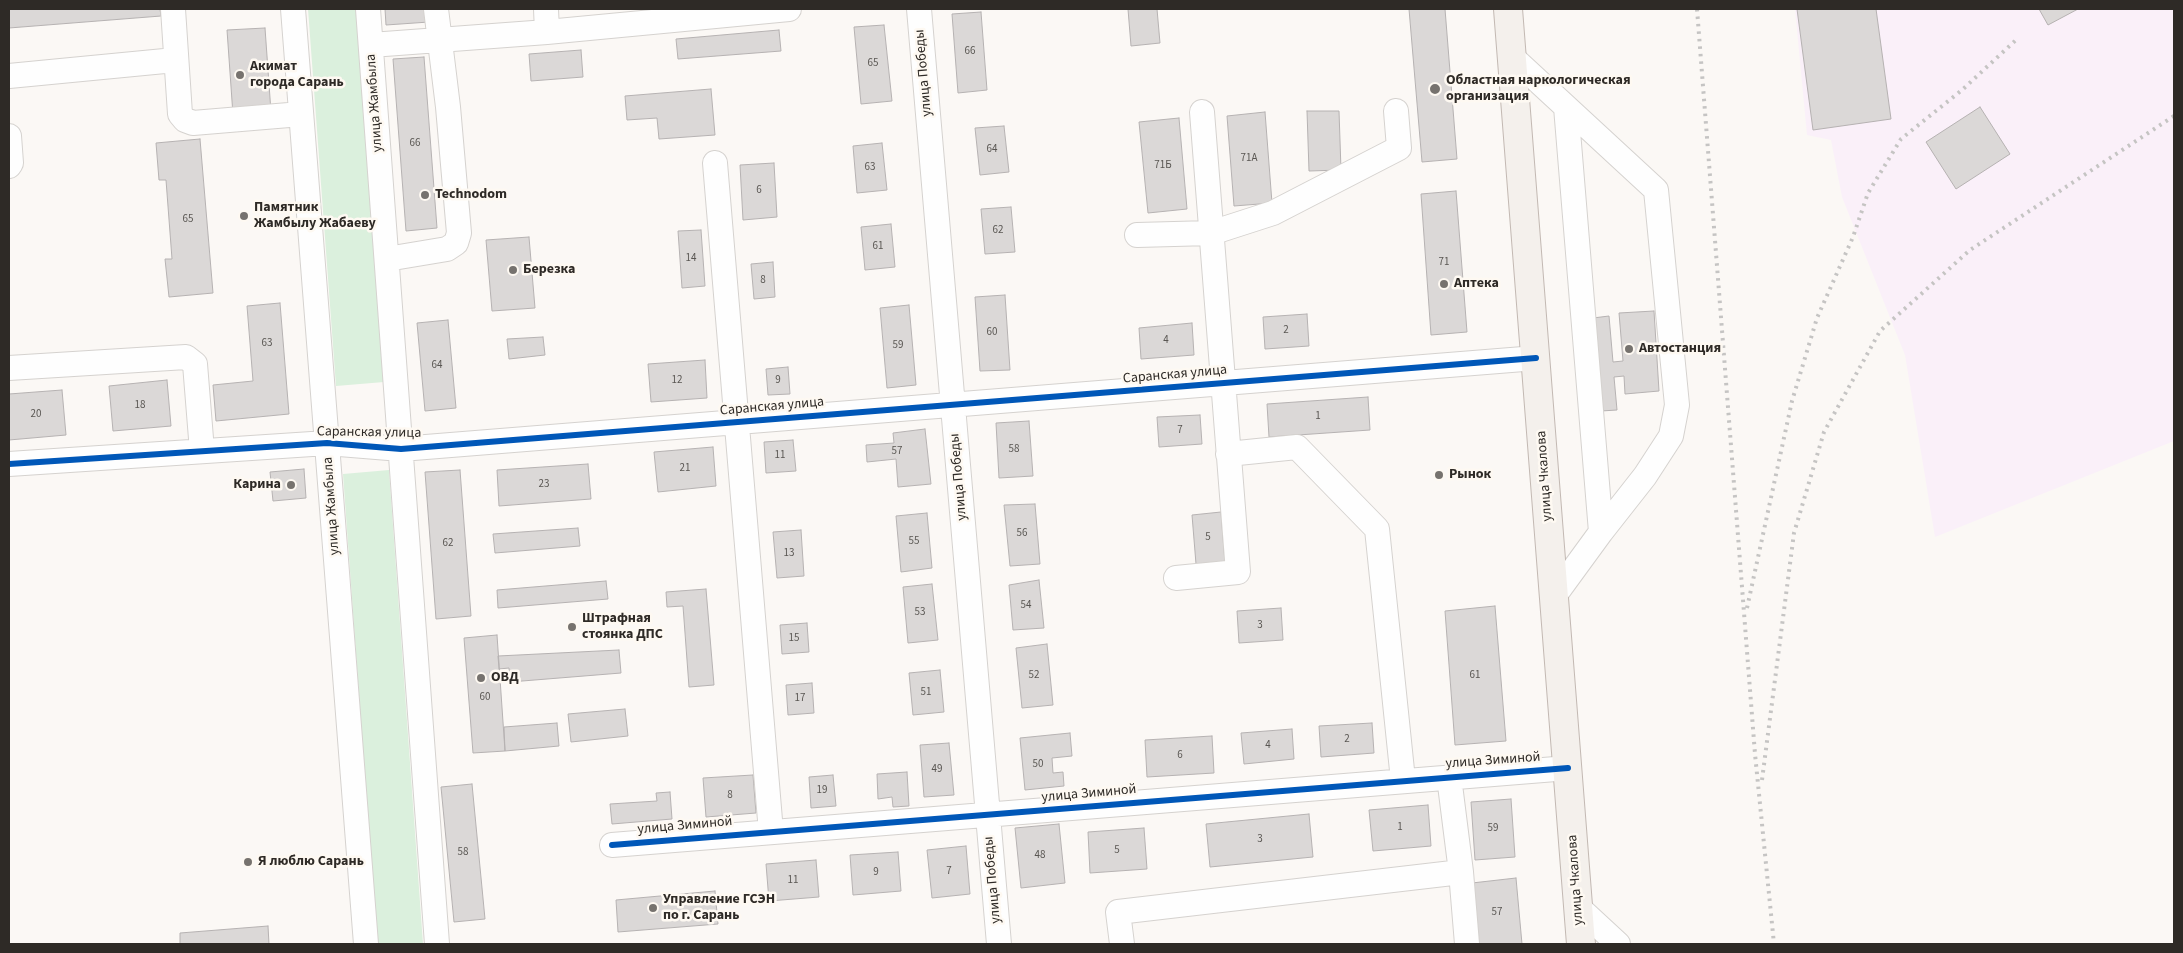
<!DOCTYPE html>
<meta charset="utf-8">
<style>
body{margin:0}
#map{position:relative;width:2183px;height:953px;overflow:hidden;background:#fbf8f5;font-family:"Source Sans 3",sans-serif}
canvas{display:block}
.frame{position:absolute;inset:0;border:10px solid #2e2a26;pointer-events:none}
</style>
<div id="map">
<canvas width="2183" height="953"></canvas>
<div class="frame"></div>
</div>
<script>
const ctx = document.querySelector('canvas').getContext('2d');
ctx.lineJoin = 'round';
function paint(path, color) { ctx.fillStyle = color; ctx.fill(path, 'evenodd'); }
const shape = rows => new Path2D(rows.map(r => 'M' + r).join(''));
function stroke(path, color, width, dash) { ctx.strokeStyle = color; ctx.lineWidth = width; ctx.lineCap = dash ? 'butt' : 'round'; ctx.setLineDash(dash || []); ctx.stroke(path); }
function write(font, color, halo, rows, align = 'center') {
  ctx.font = font + ' "Source Sans 3",sans-serif'; ctx.lineWidth = 5; ctx.setLineDash([]); ctx.textBaseline = 'middle'; ctx.strokeStyle = halo; ctx.fillStyle = color; for (const [text, x, y, turn = 0] of rows) {
    ctx.save(); ctx.translate(x, y); ctx.rotate((+turn || 0) * Math.PI / 180); ctx.textAlign = isNaN(turn) ? turn : align; if (halo) ctx.strokeText(text, 0, 0); ctx.fillText(text, 0, 0); ctx.restore();
  }
}
paint(shape([
 [1795,9,2174,9,2174,441,1935,537,1905,355,1842,197,1831,140,1807,135]
]), '#faf0f9');
paint(shape([
 [308,9,357,9,384,382,336,386],
 [389,470,423,944,377,944,343,474]
]), '#dbf0dd');
const building = shape([
 [9,9,160,9,161,16,9,28,9,9],
 [385,9,428,9,429,22,386,25,385,9],
 [1128,9,1157,9,1160,43,1131,46,1128,9],
 [1409,9,1445,9,1457,159,1422,162,1409,9],
 [1797,9,1876,9,1891,119,1813,130,1797,9],
 [2039,9,2078,9,2048,25,2039,9],
 [981,12,987,90,958,93,952,14,981,12],
 [884,25,892,101,861,104,854,27,884,25],
 [265,28,271,112,233,115,227,30,265,28],
 [779,30,781,51,678,59,676,39,779,30],
 [581,50,583,77,531,81,529,54,581,50],
 [424,57,437,228,406,231,393,59,424,57],
 [711,89,715,135,659,139,657,118,627,120,625,96,711,89],
 [1980,107,2010,154,1956,189,1926,142,1980,107],
 [1307,111,1339,111,1341,170,1309,171,1307,111],
 [1265,112,1272,203,1234,206,1227,116,1265,112],
 [1179,118,1187,209,1148,213,1139,122,1179,118],
 [1004,126,1009,172,980,175,975,128,1004,126],
 [200,139,213,293,169,297,165,259,172,259,166,180,159,180,156,143,200,139],
 [882,143,887,190,857,193,853,146,882,143],
 [774,163,777,217,743,220,740,165,774,163],
 [1456,191,1467,332,1431,335,1421,194,1456,191],
 [1011,207,1015,252,985,254,981,209,1011,207],
 [891,224,895,267,865,270,861,227,891,224],
 [701,230,705,286,682,288,678,231,701,230],
 [529,237,535,308,492,311,486,240,529,237],
 [773,262,775,297,754,299,751,264,773,262],
 [1005,295,1010,370,980,371,975,297,1005,295],
 [280,303,289,414,216,421,213,385,253,381,247,306,280,303],
 [909,305,916,385,887,388,880,308,909,305],
 [1654,311,1659,391,1625,394,1624,376,1614,377,1617,410,1601,411,1593,318,1609,316,1613,362,1623,361,1619,313,1654,311],
 [1307,314,1309,346,1265,349,1263,317,1307,314],
 [448,320,456,408,425,411,417,323,448,320],
 [1192,323,1194,355,1141,359,1139,328,1192,323],
 [543,337,545,355,509,359,507,339,543,337],
 [705,360,707,398,651,402,648,364,705,360],
 [788,367,790,394,768,395,766,369,788,367],
 [167,380,171,426,113,431,109,386,167,380],
 [62,390,66,435,9,440,9,394,62,390],
 [1368,397,1370,430,1269,437,1267,404,1368,397],
 [1200,415,1202,444,1159,447,1157,417,1200,415],
 [1029,421,1033,476,999,478,996,423,1029,421],
 [925,429,931,484,898,487,896,459,867,462,866,445,894,443,893,433,925,429],
 [793,440,796,471,766,473,764,442,793,440],
 [713,447,716,486,658,492,654,452,713,447],
 [588,464,591,499,499,506,497,470,588,464],
 [304,469,306,498,273,501,270,472,304,469],
 [460,470,471,616,436,619,425,472,460,470],
 [1035,504,1040,564,1010,566,1004,505,1035,504],
 [1221,512,1225,562,1196,564,1192,515,1221,512],
 [927,513,932,568,901,572,896,516,927,513],
 [578,528,580,546,495,553,493,534,578,528],
 [801,530,804,576,777,578,773,532,801,530],
 [1039,580,1044,628,1013,630,1009,585,1039,580],
 [606,581,608,599,498,608,497,590,606,581],
 [932,584,938,640,908,643,903,587,932,584],
 [706,589,714,685,689,687,683,606,667,607,666,592,706,589],
 [1495,606,1506,741,1455,745,1445,611,1495,606],
 [1281,608,1283,640,1239,643,1237,611,1281,608],
 [807,623,809,652,782,654,780,625,807,623],
 [497,635,505,751,473,753,464,638,497,635],
 [1047,644,1053,705,1022,708,1016,648,1047,644],
 [619,650,621,673,510,682,509,668,499,669,498,656,619,650],
 [940,670,944,712,913,715,909,673,940,670],
 [812,683,814,713,788,715,786,685,812,683],
 [625,709,628,736,571,742,568,714,625,709],
 [557,723,559,746,505,751,504,727,557,723],
 [1372,723,1374,753,1321,757,1319,726,1372,723],
 [1292,729,1294,759,1244,764,1241,733,1292,729],
 [1070,733,1072,756,1052,758,1053,773,1063,772,1064,786,1025,790,1020,738,1070,733],
 [1212,736,1214,773,1147,777,1145,740,1212,736],
 [949,743,954,795,924,797,920,745,949,743],
 [907,772,909,806,893,807,892,797,878,799,877,774,907,772],
 [753,775,756,813,706,817,703,778,753,775],
 [833,775,836,806,811,808,809,777,833,775],
 [472,784,485,919,454,922,441,787,472,784],
 [670,792,672,819,612,824,610,804,657,801,656,793,670,792],
 [1511,799,1515,857,1475,860,1471,802,1511,799],
 [1428,805,1431,846,1373,851,1369,810,1428,805],
 [1309,814,1313,857,1210,867,1206,824,1309,814],
 [1059,824,1065,883,1021,888,1015,828,1059,824],
 [1144,828,1147,869,1090,873,1088,832,1144,828],
 [966,846,970,894,932,898,927,850,966,846],
 [898,852,901,891,853,895,850,855,898,852],
 [816,860,819,897,769,901,766,864,816,860],
 [1516,878,1522,944,1477,944,1472,883,1516,878],
 [715,891,718,924,618,932,616,900,715,891],
 [268,926,269,944,180,944,180,933,268,926]
]);
paint(building, '#dbd8d7');
stroke(building, '#b6b2b2', 1);
const minor = shape([
 [173,9,180,114,185,120,193,123,301,114],
 [293,9,366,944],
 [368,9,437,944],
 [546,9,547,32],
 [919,9,999,944],
 [371,45,547,32,789,9],
 [1512,57,1656,190,1677,405,1671,436,1645,476,1601,532,1555,595],
 [9,76,175,60],
 [1566,107,1601,532],
 [9,136,11,163,9,166],
 [715,163,771,832],
 [1137,235,1211,233,1273,213,1399,148,1396,111],
 [387,259,447,249,456,243,459,233,448,107,436,9],
 [9,368,186,357,195,364,202,451],
 [1228,454,1297,447,1377,529,1403,780],
 [9,464,327,443,401,449,1536,358],
 [1176,578,1238,572,1202,112],
 [1449,777,1461,872,1467,944],
 [612,845,1568,768],
 [1578,907,1618,944],
 [1122,944,1118,912,1461,872]
]);
const major = shape([
 [1508,9,1581,944]
]);
stroke(minor, '#d5d2cf', 26);
stroke(major, '#c3b9b3', 30);
stroke(minor, '#fefefe', 24);
stroke(major, '#f4f0ec', 28);
stroke(shape([
 [1697,9,1755,754,1774,944],
 [1747,608,1792,401,1817,318,1853,237,1868,193,1901,139,1962,90,2016,40],
 [1762,780,1794,533,1824,432,1880,331,1970,250,2174,116]
]), '#c5c4c3', 4, [2.5, 5]);
stroke(shape([
 [9,464,327,443,401,449,1536,358],
 [612,845,1568,768]
]), '#0057b8', 6);
for (const [x, y, r, color] of [
 [240,75,5,"#76726e"],
 [1435,89,6,"#76726e"],
 [425,195,5,"#76726e"],
 [244,216,5,"#76726e"],
 [513,270,5,"#76726e"],
 [1444,284,5,"#76726e"],
 [1629,349,5,"#76726e"],
 [1439,475,5,"#76726e"],
 [291,485,5,"#76726e"],
 [572,627,5,"#76726e"],
 [481,678,5,"#76726e"],
 [248,862,5,"#76726e"],
 [653,908,5,"#76726e"]
]) { const dot = new Path2D(); dot.arc(x, y, r, 0, 2 * Math.PI); ctx.fillStyle = color; ctx.fill(dot); stroke(dot, '#fef9f2', 2); }
write('11px', '#595652', null, [
 ["66",970,52],
 ["65",873,64],
 ["66",415,144],
 ["64",992,150],
 ["71А",1249,159],
 ["71Б",1163,166],
 ["63",870,168],
 ["6",759,191],
 ["65",188,220],
 ["62",998,231],
 ["61",878,247],
 ["14",691,259],
 ["71",1444,263],
 ["8",763,281],
 ["2",1286,331],
 ["60",992,333],
 ["4",1166,341],
 ["63",267,344],
 ["59",898,346],
 ["64",437,366],
 ["12",677,381],
 ["9",778,381],
 ["18",140,406],
 ["20",36,415],
 ["1",1318,417],
 ["7",1180,431],
 ["58",1014,450],
 ["57",897,452],
 ["11",780,456],
 ["21",685,469],
 ["23",544,485],
 ["56",1022,534],
 ["5",1208,538],
 ["55",914,542],
 ["62",448,544],
 ["13",789,554],
 ["54",1026,606],
 ["53",920,613],
 ["3",1260,626],
 ["15",794,639],
 ["52",1034,676],
 ["61",1475,676],
 ["51",926,693],
 ["60",485,698],
 ["17",800,699],
 ["2",1347,740],
 ["4",1268,746],
 ["6",1180,756],
 ["50",1038,765],
 ["49",937,770],
 ["19",822,791],
 ["8",730,796],
 ["1",1400,828],
 ["59",1493,829],
 ["3",1260,840],
 ["5",1117,851],
 ["58",463,853],
 ["48",1040,856],
 ["7",949,872],
 ["9",876,873],
 ["11",793,881],
 ["57",1497,913]
]);
write('bold 14px', '#2e2a26', '#fef9f2', [
 ["Акимат",250,67],
 ["города Сарань",250,83],
 ["Областная наркологическая",1446,81],
 ["организация",1446,97],
 ["Technodom",435,195],
 ["Памятник",254,208],
 ["Жамбылу Жабаеву",254,224],
 ["Березка",523,270],
 ["Аптека",1454,284],
 ["Автостанция",1639,349],
 ["Рынок",1449,475],
 ["Карина",281,485,"right"],
 ["Штрафная",582,619],
 ["стоянка ДПС",582,635],
 ["ОВД",491,678],
 ["Я люблю Сарань",258,862],
 ["Управление ГСЭН",663,900],
 ["по г. Сарань",663,916]
], 'left');
write('14px', '#2e2a26', '#fef9f2', [
 ["улица Победы",924,73,-95],
 ["улица Жамбыла",375,103,-94],
 ["Саранская улица",1175,375,-5],
 ["Саранская улица",772,407,-5],
 ["Саранская улица",369,433,1],
 ["улица Чкалова",1545,476,-94],
 ["улица Победы",959,477,-95],
 ["улица Жамбыла",332,506,-94],
 ["улица Зиминой",1493,761,-4],
 ["улица Зиминой",1089,794,-5],
 ["улица Зиминой",685,826,-5],
 ["улица Победы",993,880,-95],
 ["улица Чкалова",1576,880,-94]
]);
</script>
